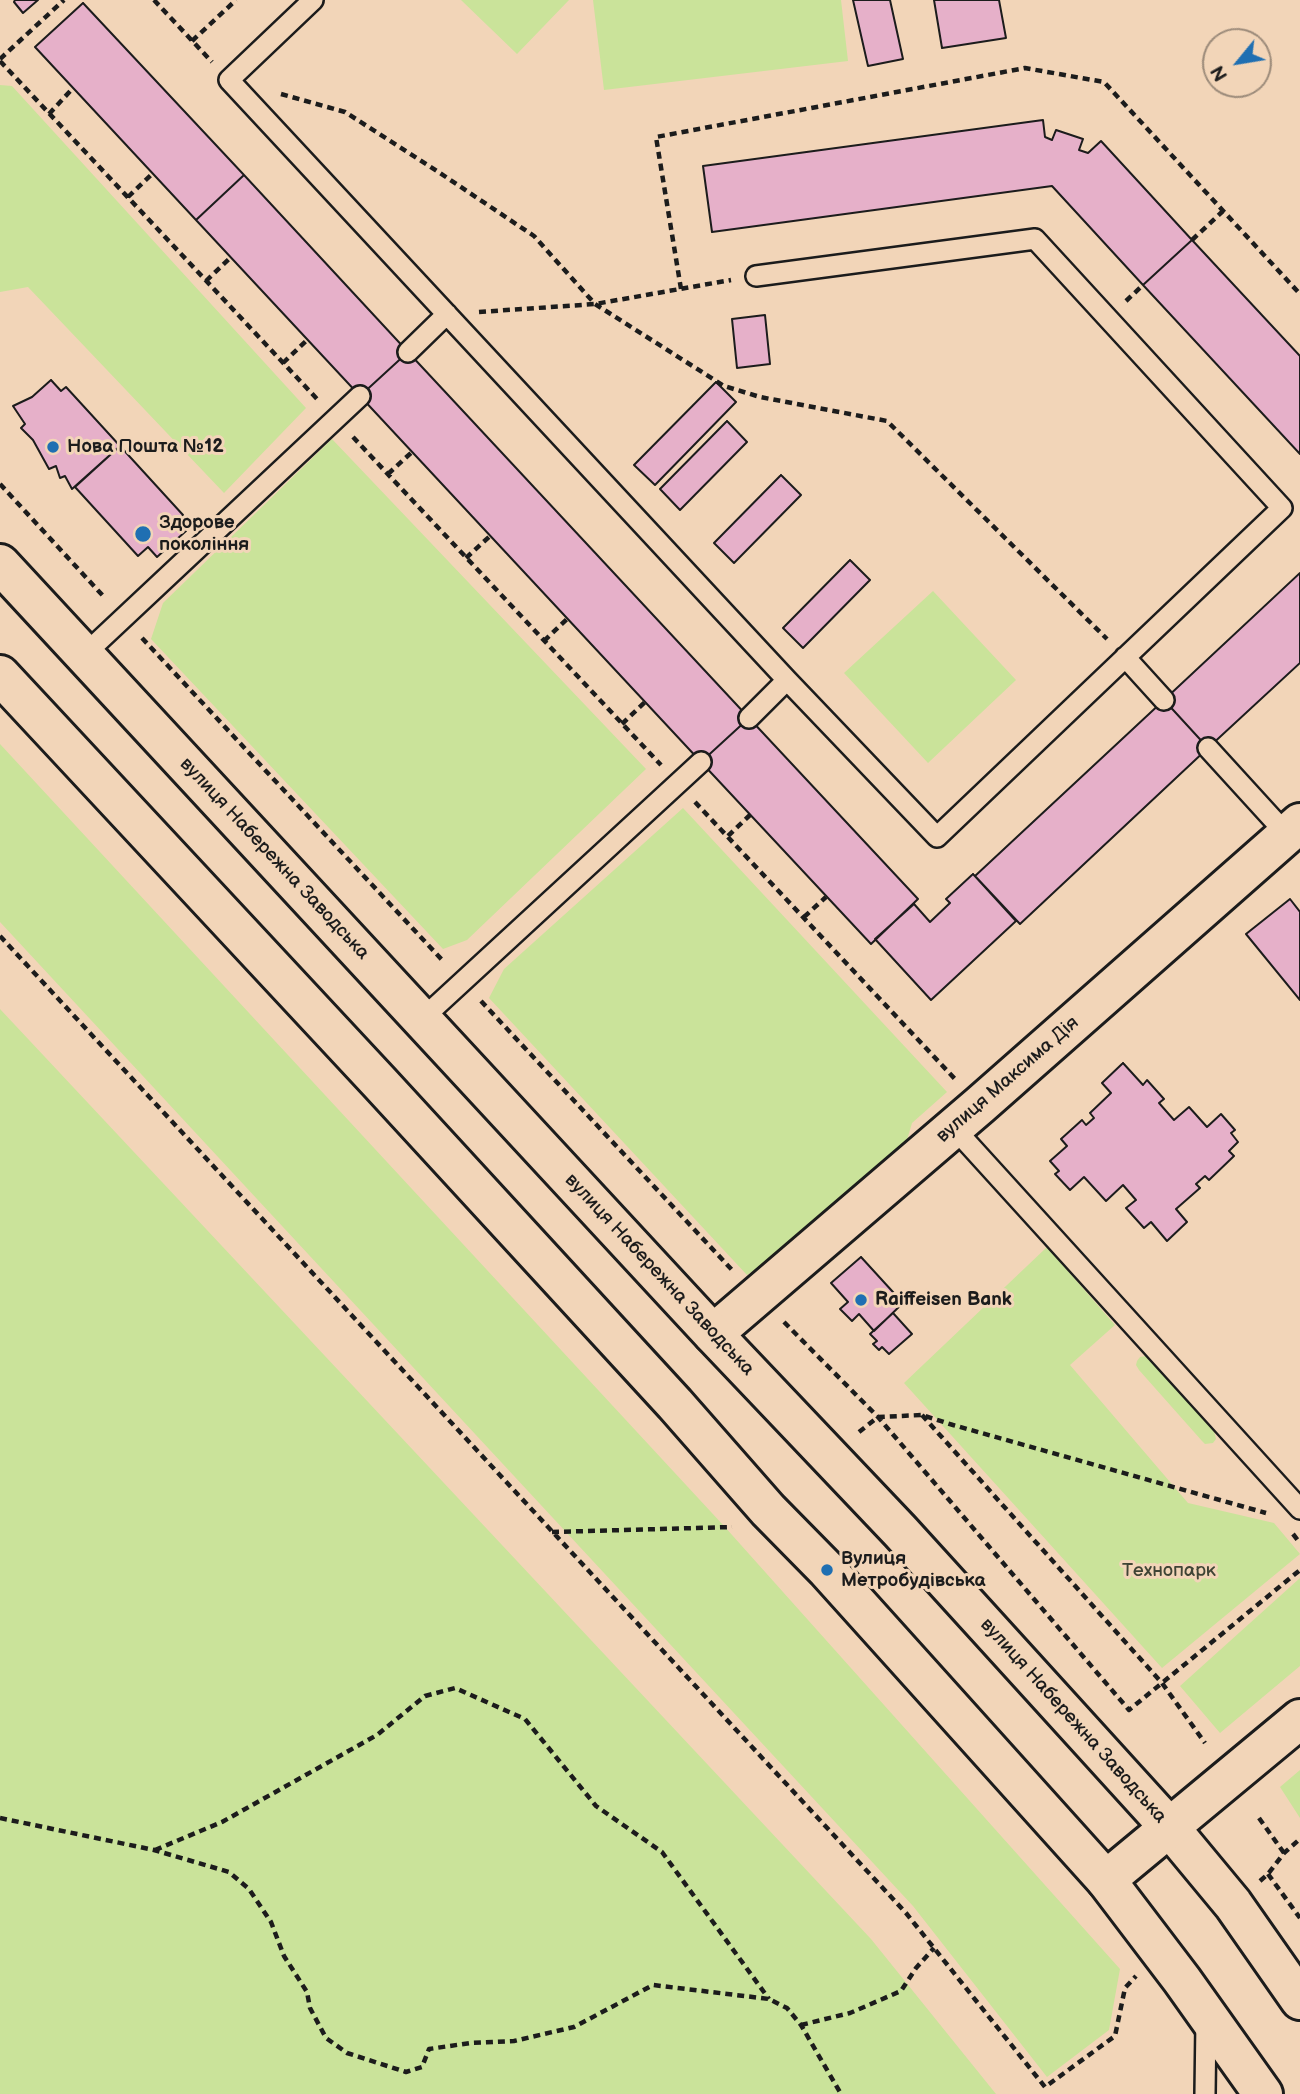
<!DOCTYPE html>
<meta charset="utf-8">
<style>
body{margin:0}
#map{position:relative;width:1300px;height:2094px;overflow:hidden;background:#f2d5b8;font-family:"Balsamiq Sans",sans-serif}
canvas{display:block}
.north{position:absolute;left:1202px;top:28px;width:70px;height:70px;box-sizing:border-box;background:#f2d5b8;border:2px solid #9c8b7a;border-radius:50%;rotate:240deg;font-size:19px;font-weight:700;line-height:28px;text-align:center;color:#1c1c1c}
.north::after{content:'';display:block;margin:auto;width:24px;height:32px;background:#1f6fb2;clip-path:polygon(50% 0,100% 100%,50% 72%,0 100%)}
</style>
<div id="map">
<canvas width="1300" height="2094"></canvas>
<div class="north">N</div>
</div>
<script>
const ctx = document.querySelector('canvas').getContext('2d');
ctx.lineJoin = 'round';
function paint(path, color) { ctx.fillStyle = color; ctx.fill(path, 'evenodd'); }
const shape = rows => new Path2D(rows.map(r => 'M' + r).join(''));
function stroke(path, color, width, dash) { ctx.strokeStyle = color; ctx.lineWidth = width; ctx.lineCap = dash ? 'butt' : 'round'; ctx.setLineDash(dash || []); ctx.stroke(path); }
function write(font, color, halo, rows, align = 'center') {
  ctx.font = font + ' "Balsamiq Sans",sans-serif'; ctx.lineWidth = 6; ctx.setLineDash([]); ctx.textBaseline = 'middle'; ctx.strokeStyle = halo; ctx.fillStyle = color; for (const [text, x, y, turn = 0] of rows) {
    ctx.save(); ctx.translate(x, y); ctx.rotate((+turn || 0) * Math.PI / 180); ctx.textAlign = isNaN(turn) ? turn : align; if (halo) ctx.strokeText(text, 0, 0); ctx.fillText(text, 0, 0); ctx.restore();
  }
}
paint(shape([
 [461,0,569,0,517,54],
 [593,0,841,0,848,61,604,90],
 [0,85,12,86,306,408,224,493,28,287,0,292],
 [332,439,646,769,467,940,443,949,151,639,163,603],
 [933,591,1016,680,928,763,844,673],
 [0,744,724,1526,1120,1969,1109,2030,1047,2077,913,1906,0,922],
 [683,808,947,1092,912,1123,907,1140,781,1252,747,1275,489,998,504,969],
 [0,1009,871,1939,996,2094,0,2094],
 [1047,1247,1115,1325,1070,1365,1188,1503,1274,1523,1300,1554,1162,1668,904,1383],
 [1146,1356,1151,1359,1214,1431,1216,1439,1213,1443,1205,1444,1202,1441,1139,1370,1136,1365,1137,1361,1140,1357],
 [1300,1578,1300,1666,1220,1733,1180,1686],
 [1300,1770,1300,1818,1280,1787]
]), '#cae39a');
const building = shape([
 [15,0,38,0,23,13,14,2,15,0],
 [853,0,890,0,903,59,868,66,853,0],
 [934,0,999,0,1006,38,942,48,934,0],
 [83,3,244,175,196,220,35,47,83,3],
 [1043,120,1045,137,1052,140,1056,130,1083,139,1079,150,1088,153,1101,141,1192,240,1143,285,1052,186,712,232,703,166,1043,120],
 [244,175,408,352,360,396,196,220,244,175],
 [1192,240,1300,356,1300,454,1143,285,1192,240],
 [765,315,770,364,737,368,732,319,765,315],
 [408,352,749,718,701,762,360,396,408,352],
 [51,380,61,391,66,387,120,446,72,489,65,476,60,478,56,466,49,469,33,440,21,428,25,424,13,406,32,397,51,380],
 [716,382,736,402,655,485,634,465,716,382],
 [727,421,747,442,680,510,660,489,727,421],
 [120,446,183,515,176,521,186,531,157,557,148,547,138,556,75,487,120,446],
 [781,475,801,495,734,563,714,543,781,475],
 [850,560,870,580,803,648,783,628,850,560],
 [1300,573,1300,663,1208,748,1164,700,1300,573],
 [1164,700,1208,748,1020,924,975,876,1164,700],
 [749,718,918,899,871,944,701,762,749,718],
 [973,874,1016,921,931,1000,875,939,914,904,930,922,950,903,946,899,973,874],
 [1290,899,1300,912,1300,1000,1246,934,1290,899],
 [1123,1063,1143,1085,1147,1080,1164,1099,1159,1103,1174,1120,1189,1107,1207,1127,1221,1114,1235,1130,1231,1133,1238,1142,1229,1151,1234,1156,1209,1180,1205,1176,1196,1184,1200,1188,1176,1209,1187,1222,1167,1241,1151,1222,1144,1228,1126,1208,1136,1200,1123,1185,1106,1201,1084,1177,1070,1190,1055,1174,1059,1171,1050,1161,1067,1146,1061,1139,1082,1120,1086,1125,1094,1118,1090,1113,1111,1093,1102,1083,1123,1063],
 [861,1257,903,1303,874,1331,859,1314,852,1321,840,1309,848,1302,831,1283,861,1257],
 [893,1313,912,1334,889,1354,882,1347,879,1350,873,1344,877,1341,870,1334,893,1313]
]);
paint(building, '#e6b0c9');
stroke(building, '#1c1c1c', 2);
const service = shape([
 [313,0,229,80,787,680,937,837,1282,508,1035,239,756,276],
 [408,352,447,314],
 [85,654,360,396],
 [1125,657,1164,700],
 [749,718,787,680],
 [1208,748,1291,839],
 [422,1019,701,762],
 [953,1127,1300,1509],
 [1205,2094,1206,2022]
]);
const minor = shape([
 [713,1334,980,1105,1300,823]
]);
const tertiary = shape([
 [1170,1828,1233,1904,1300,2000],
 [1106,1880,1182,1980,1263,2094]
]);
const secondary = shape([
 [0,564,713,1334,900,1531,1170,1828],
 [0,675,380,1083,675,1404,768,1510,827,1570,1106,1880,1300,1719]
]);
stroke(service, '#1c1c1c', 24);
stroke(minor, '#1c1c1c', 44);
stroke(tertiary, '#1c1c1c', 44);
stroke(secondary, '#1c1c1c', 44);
stroke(shape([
 [154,0,212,62],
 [192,41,236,0],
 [0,59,64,0],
 [0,61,318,400],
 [281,94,345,112,437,171,534,236,595,304,724,386,760,397,887,421,1107,639],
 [49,114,73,88],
 [128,197,153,173],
 [1192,240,1223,211],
 [206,281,231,257],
 [681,289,656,137,1025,68,1104,82,1300,294],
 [1126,301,1143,285],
 [479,312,595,304,731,280],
 [283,363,307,340],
 [353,437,661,765],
 [388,474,412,452],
 [0,484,105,598],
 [466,558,490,536],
 [142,638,444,962],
 [544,641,567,619],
 [622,724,645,702],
 [695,802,955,1079],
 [728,836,750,815],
 [804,917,826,897],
 [0,936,906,1913,1045,2087,1115,2036,1125,1988,1136,1976],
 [481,1001,733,1271],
 [784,1322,878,1417,1129,1710,1300,1570],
 [922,1415,1162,1683,1205,1743],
 [859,1432,878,1417,922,1415,953,1425,1266,1513],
 [552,1532,732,1527],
 [1293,1534,1300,1543],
 [0,1818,154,1850,229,1872,249,1889,271,1922,284,1956,307,1992,310,2008,326,2038,347,2053,406,2072,422,2067,429,2049,470,2043,514,2041,574,2027,653,1985,769,1999,787,2008,801,2025,841,2094],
 [1259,1818,1284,1853],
 [155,1850,222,1822,377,1735,425,1696,455,1688,525,1719,596,1806,662,1852,769,1999],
 [1268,1874,1300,1918],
 [1260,1881,1268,1874,1284,1853,1300,1839],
 [801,2025,850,2013,901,1991,916,1968,934,1948]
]), '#1c1c1c', 4.5, [7, 5]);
stroke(service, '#f2d5b8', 19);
stroke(minor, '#f2d5b8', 38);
stroke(tertiary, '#f2d5b8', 38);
stroke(secondary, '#f2d5b8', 38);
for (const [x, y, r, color] of [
 [53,447,7,"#1f6fb2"],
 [143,534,9,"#1f6fb2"],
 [861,1300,7,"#1f6fb2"],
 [827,1570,7,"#1f6fb2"]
]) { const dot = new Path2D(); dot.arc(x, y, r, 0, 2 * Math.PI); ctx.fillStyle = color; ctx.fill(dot); stroke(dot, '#f2d5b8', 2.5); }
write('bold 19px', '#1c1c1c', '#f2d5b8', [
 ["Нова Пошта №12",67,447],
 ["Здорове",159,523],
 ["покоління",159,545],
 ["Raiffeisen Bank",875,1300],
 ["Вулиця",841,1559],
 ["Метробудівська",841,1581]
], 'left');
write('19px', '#1c1c1c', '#f2d5b8', [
 ["вулиця Набережна Заводська",274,859,47],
 ["вулиця Максима Дія",1008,1080,-41],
 ["вулиця Набережна Заводська",659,1275,47],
 ["вулиця Набережна Заводська",1073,1721,48]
]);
write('19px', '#3f4435', '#f2d5b8', [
 ["Технопарк",1169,1571]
]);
</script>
